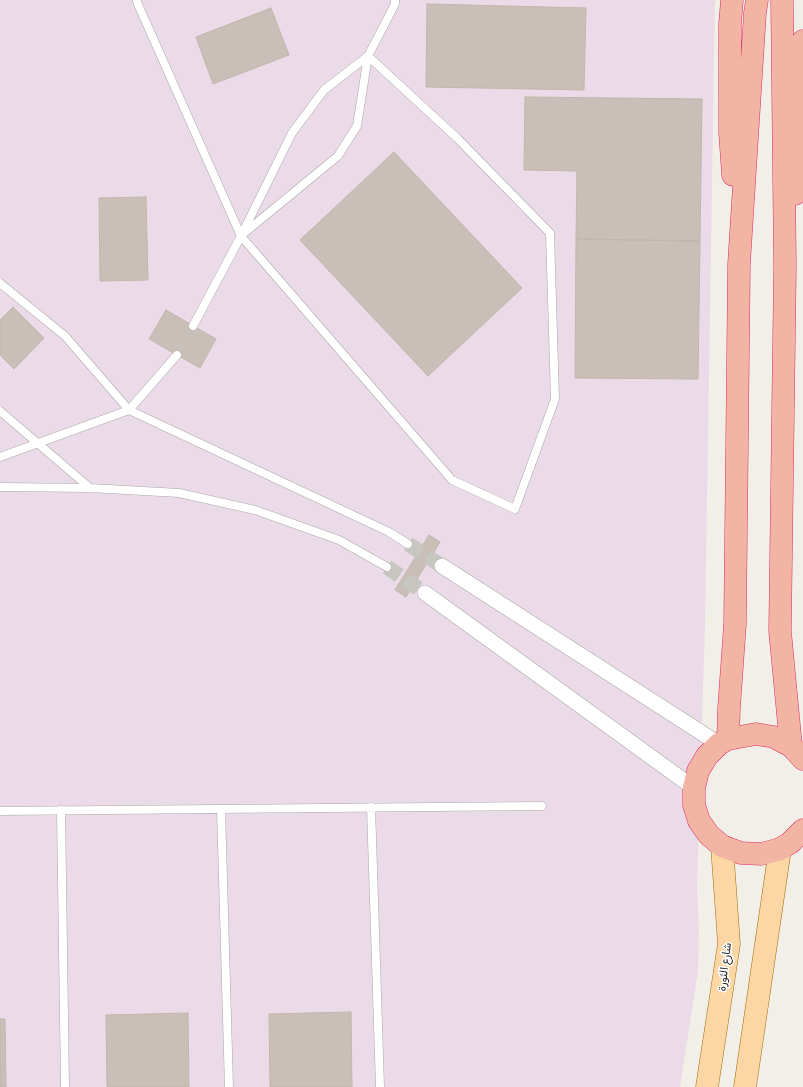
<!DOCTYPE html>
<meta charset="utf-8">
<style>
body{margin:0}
canvas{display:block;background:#f2efe9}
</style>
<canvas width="803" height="1087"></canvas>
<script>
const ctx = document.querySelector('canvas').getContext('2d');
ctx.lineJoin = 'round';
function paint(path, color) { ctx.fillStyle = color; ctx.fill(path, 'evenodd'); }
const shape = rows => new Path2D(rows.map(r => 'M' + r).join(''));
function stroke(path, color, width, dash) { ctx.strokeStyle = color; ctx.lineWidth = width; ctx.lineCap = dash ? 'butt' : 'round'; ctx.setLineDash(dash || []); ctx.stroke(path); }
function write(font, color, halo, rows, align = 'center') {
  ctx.font = font + ' Rubik,Cairo,sans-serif'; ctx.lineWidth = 3; ctx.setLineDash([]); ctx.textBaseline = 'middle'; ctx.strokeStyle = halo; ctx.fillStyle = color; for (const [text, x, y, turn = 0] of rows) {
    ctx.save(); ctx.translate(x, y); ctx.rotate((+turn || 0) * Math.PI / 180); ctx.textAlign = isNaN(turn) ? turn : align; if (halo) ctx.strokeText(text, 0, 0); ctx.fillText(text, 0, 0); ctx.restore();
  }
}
paint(shape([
 [0,0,715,0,705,626,697,887,699,929,698,971,680,1087,0,1087]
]), '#ebdbe8');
const building = shape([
 [427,4,586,8,584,90,426,87,427,4],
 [271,8,289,55,213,84,196,37,271,8],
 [525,97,702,99,700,241,576,239,577,171,524,170,525,97],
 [394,152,522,288,428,376,300,240,394,152],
 [146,197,148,280,100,281,99,198,146,197],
 [576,239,700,241,698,379,575,378,576,239],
 [13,307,44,338,14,369,0,355,0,320,13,307],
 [166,310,216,339,200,368,149,339,166,310],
 [429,535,440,542,406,597,395,590,429,535],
 [351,1012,352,1087,270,1087,269,1014,351,1012],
 [188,1013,189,1087,107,1087,106,1015,188,1013],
 [0,1019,5,1019,6,1087,0,1087,0,1019]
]);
paint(building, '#c7bfb8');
stroke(building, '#c4b6ab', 1);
stroke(shape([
 [408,544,442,566],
 [387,567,425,593]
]), '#c8c6c1', 15, [15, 8]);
const service = shape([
 [137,0,137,2,241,236,452,480,515,509,555,399,550,233,457,138,368,56],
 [243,234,338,156,357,126,368,56,395,4,395,0],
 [0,283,65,336,129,410,389,532,408,544],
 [193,326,241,236,292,133,324,90,368,56],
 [0,411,90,488],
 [0,457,129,410,177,355],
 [0,487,90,488,179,493,255,510,339,540,387,567],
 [371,807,380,1087],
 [221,809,229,1087],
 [61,810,65,1087],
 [0,811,542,806]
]);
const minor = shape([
 [442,566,719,744],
 [425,593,694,788]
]);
const primary = shape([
 [707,1087,729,944,722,846],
 [745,1087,780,849]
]);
const trunk = shape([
 [732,0,730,24,730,133,733,175],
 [782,0,785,266,780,631,791,746],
 [795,194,803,137,803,41],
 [728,739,729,708,735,624,739,264,755,13,757,0],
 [803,759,791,746,774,737,756,734,728,739,719,744,707,756,698,771,694,788,694,805,699,821,709,835,722,846,741,853,761,854,780,849,790,843,803,830]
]);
stroke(service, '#a9a9a9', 9);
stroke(minor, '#a9a9a9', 16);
stroke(primary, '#a06b00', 23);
stroke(trunk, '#dc2a67', 23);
stroke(service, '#fff', 8);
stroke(minor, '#fff', 15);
stroke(primary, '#fcd6a4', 22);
stroke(trunk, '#f2b4a3', 22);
write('11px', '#222', '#fff', [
 ["شارع الثورة",725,967,-83]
]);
</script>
